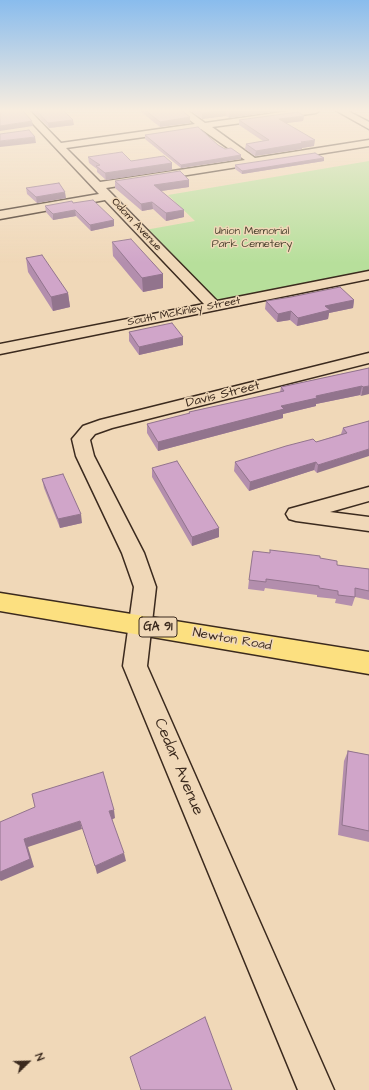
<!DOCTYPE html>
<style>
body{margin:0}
#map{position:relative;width:369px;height:1090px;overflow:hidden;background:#f0d8b8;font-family:"Architects Daughter",sans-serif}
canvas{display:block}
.north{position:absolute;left:8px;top:1042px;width:40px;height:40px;-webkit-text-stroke:3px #f0d8b8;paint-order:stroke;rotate:67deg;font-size:11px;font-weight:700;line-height:16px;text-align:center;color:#3b2a1e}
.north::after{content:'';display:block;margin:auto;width:14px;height:18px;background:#3b2a1e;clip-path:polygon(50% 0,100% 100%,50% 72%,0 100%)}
</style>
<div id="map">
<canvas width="369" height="1090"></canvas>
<div class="north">N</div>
</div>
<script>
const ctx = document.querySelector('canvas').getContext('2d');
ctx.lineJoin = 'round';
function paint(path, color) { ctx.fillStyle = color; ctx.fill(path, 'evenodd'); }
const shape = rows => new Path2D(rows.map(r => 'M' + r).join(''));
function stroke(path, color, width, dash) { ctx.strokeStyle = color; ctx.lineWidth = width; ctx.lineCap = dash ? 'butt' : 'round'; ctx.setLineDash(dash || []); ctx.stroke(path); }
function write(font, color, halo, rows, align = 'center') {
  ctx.font = font + ' "Architects Daughter",sans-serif'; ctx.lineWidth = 3; ctx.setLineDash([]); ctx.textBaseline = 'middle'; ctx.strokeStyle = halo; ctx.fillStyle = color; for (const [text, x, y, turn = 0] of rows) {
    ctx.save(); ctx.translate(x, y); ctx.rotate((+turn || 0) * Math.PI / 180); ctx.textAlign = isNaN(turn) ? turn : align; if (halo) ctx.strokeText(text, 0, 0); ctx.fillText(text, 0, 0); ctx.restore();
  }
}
paint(shape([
 [369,161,369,273,215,304,145,230,195,221,168,195]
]), '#b7df9b');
const minor = shape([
 [20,110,29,110,61,143,195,124,177,110,187,110,205,123,296,110,320,110,316,113,212,127,255,158,369,140,369,146,106,188,217,301,369,271,369,279,0,354,0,344,204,304,105,200,0,219,0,211,99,194,20,110],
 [201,129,245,160,100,182,66,148,201,129],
 [335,110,346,110,369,122,369,129,335,110],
 [369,353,369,363,112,428,95,434,90,440,94,456,144,553,156,587,147,666,334,1090,298,1090,123,666,134,587,122,553,76,456,72,439,83,426,100,420,369,353],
 [369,487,369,501,330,512,369,517,369,531,296,521,289,519,286,514,289,509,369,487]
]);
const major = shape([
 [0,593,369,652,369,674,0,611,0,593]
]);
stroke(minor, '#3b2a1e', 3);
stroke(major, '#3b2a1e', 3);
paint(minor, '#f0d8b8');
paint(major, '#fce080');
paint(shape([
 [31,110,63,110,74,125,49,128],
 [141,110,181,110,190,117,190,123,160,127,141,112],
 [190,110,285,110,229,118,226,116,202,119],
 [304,116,303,121,286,123,314,146,302,148,302,149,255,156,245,149,246,144,263,141,239,125,239,120],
 [145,135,218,145,225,149,241,155,241,159,181,168,145,139],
 [88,157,131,161,172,163,172,170,106,180,97,172,97,169,89,163],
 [324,158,324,161,242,174,235,169,235,165],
 [189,180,189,187,161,191,184,210,184,217,166,221,153,209,142,211,115,188,115,181],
 [26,188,66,198,37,203,27,194],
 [73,203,114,220,114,226,91,231,76,216,53,220,46,212,45,206],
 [112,242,163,274,163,288,143,292,113,256],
 [26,258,68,293,70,307,53,311,28,272],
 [354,300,353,308,329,313,328,319,297,326,290,320,277,322,265,309,266,301],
 [129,332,183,345,139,355,129,341],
 [369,368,361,396,360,395,316,404,316,406,283,414,283,418,158,451,147,433,147,424,188,414,189,412,280,392,281,387],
 [369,421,317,473,314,470,249,491,234,471,235,462,316,442,341,434,343,428],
 [152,468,219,537,192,546,152,477],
 [42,479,82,523,60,528,44,488],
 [320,558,337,565,369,569,369,600,355,597,352,606,335,603,336,599,317,597,317,595,265,588,264,591,248,589,249,580],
 [348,751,369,755,369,842,338,835,344,761]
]), '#b38ead');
paint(shape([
 [226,110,226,116,202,119,202,113],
 [245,110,285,110,229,118,229,112],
 [304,116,303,121,278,124,279,119],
 [190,117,190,123,160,127,160,122],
 [73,120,74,125,49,128,48,123],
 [32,121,33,126,0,131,0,126],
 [35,137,36,143,0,147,0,141],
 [315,140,314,146,302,148,302,149,255,156,256,151],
 [241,155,241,159,181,168,181,165],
 [324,158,324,161,242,174,242,171],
 [172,163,172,170,106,180,105,173],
 [189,180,189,187,154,192,154,185],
 [65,192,66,198,37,203,36,197],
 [152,202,153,209,142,211,141,204],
 [75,210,76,216,53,220,53,214],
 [184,210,184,217,166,221,166,213],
 [114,220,114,226,91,231,90,225],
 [163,274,163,288,143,292,142,278],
 [68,293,70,307,53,311,51,297],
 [354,300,353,308,329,313,328,319,297,326,298,318,325,306],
 [291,311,290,320,277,322,278,314],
 [183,337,183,345,139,355,139,347],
 [362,386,360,395,316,404,316,406,283,414,283,418,158,451,158,442,316,396],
 [369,386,369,394,361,396,363,387],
 [369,449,369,456,317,473,318,465],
 [316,462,314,470,249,491,250,482],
 [81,514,82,523,60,528,58,519],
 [219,528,219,537,192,546,192,537],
 [114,810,115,818,111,820,109,811],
 [80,821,82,829,28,847,34,867,1,881,0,880,0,872,24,839],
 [124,853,126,861,97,874,95,866]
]), '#92748d');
const building = shape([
 [0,110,22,110,32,121,0,126,0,110],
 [36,110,63,110,73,120,48,123,36,110],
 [145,110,181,110,190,117,160,122,145,110],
 [198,110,245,110,229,112,226,110,202,113,198,110],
 [298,112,304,116,279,119,315,140,301,142,303,143,256,151,246,144,269,140,239,120,298,112],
 [198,127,218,145,225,149,231,148,241,155,181,165,145,135,198,127],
 [29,130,35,137,0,141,0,134,29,130],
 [122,152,131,161,164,156,172,163,105,173,96,166,100,165,88,157,122,152],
 [315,153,324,158,242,171,235,165,315,153],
 [180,171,189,180,154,185,184,210,166,213,152,202,141,204,115,181,180,171],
 [59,183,65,192,36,197,26,188,59,183],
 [93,200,114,220,90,225,75,210,53,214,45,206,72,201,73,203,93,200],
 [131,239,163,274,142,278,112,242,131,239],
 [42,255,68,293,51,297,26,258,42,255],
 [340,287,354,300,325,306,330,310,298,318,291,311,278,314,266,301,291,297,340,287],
 [172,323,183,337,139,347,129,332,172,323],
 [369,368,369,386,363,387,362,386,316,396,317,398,281,406,284,409,158,442,147,424,190,413,189,412,284,391,281,387,369,368],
 [369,421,369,449,318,465,316,462,250,482,235,462,286,446,313,439,316,442,347,433,343,428,369,421],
 [177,461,219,528,192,537,152,468,177,461],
 [63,474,81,514,58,519,42,479,63,474],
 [270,550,304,554,320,556,320,558,337,561,337,565,369,569,369,591,355,588,355,597,338,595,338,591,319,588,319,586,266,579,266,582,249,580,253,551,270,553,270,550],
 [348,751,369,755,369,831,342,825,348,751],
 [103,772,114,810,109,811,124,853,95,866,80,821,24,839,30,859,0,872,0,822,35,807,32,794,103,772],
 [205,1017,232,1090,141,1090,130,1057,205,1017]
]);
paint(building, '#d0a5c9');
stroke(building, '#92748d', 1);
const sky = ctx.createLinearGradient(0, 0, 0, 263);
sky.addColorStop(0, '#89bced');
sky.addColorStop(0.42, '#f8eddf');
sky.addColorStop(1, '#f8eddf00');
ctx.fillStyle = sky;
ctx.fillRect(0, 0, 369, 263);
write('11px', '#3b2a1e', '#f0d8b8', [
 ["Odom Avenue",136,225,47],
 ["South McKinley Street",184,312,-11]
]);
write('11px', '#4e4531', '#f0d8b8', [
 ["Union Memorial",252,232],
 ["Park Cemetery",252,245]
]);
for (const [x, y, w] of [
 [158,627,38]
]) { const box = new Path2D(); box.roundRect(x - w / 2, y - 10, w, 20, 3); ctx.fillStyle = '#f0d8b8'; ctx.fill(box); stroke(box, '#3b2a1e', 1); }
write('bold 12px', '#3b2a1e', null, [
 ["GA 91",158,627]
]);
write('13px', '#3b2a1e', '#f0d8b8', [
 ["Davis Street",223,395,-14],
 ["Newton Road",232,640,10]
]);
write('16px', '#3b2a1e', '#f0d8b8', [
 ["Cedar Avenue",178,767,67]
]);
</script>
